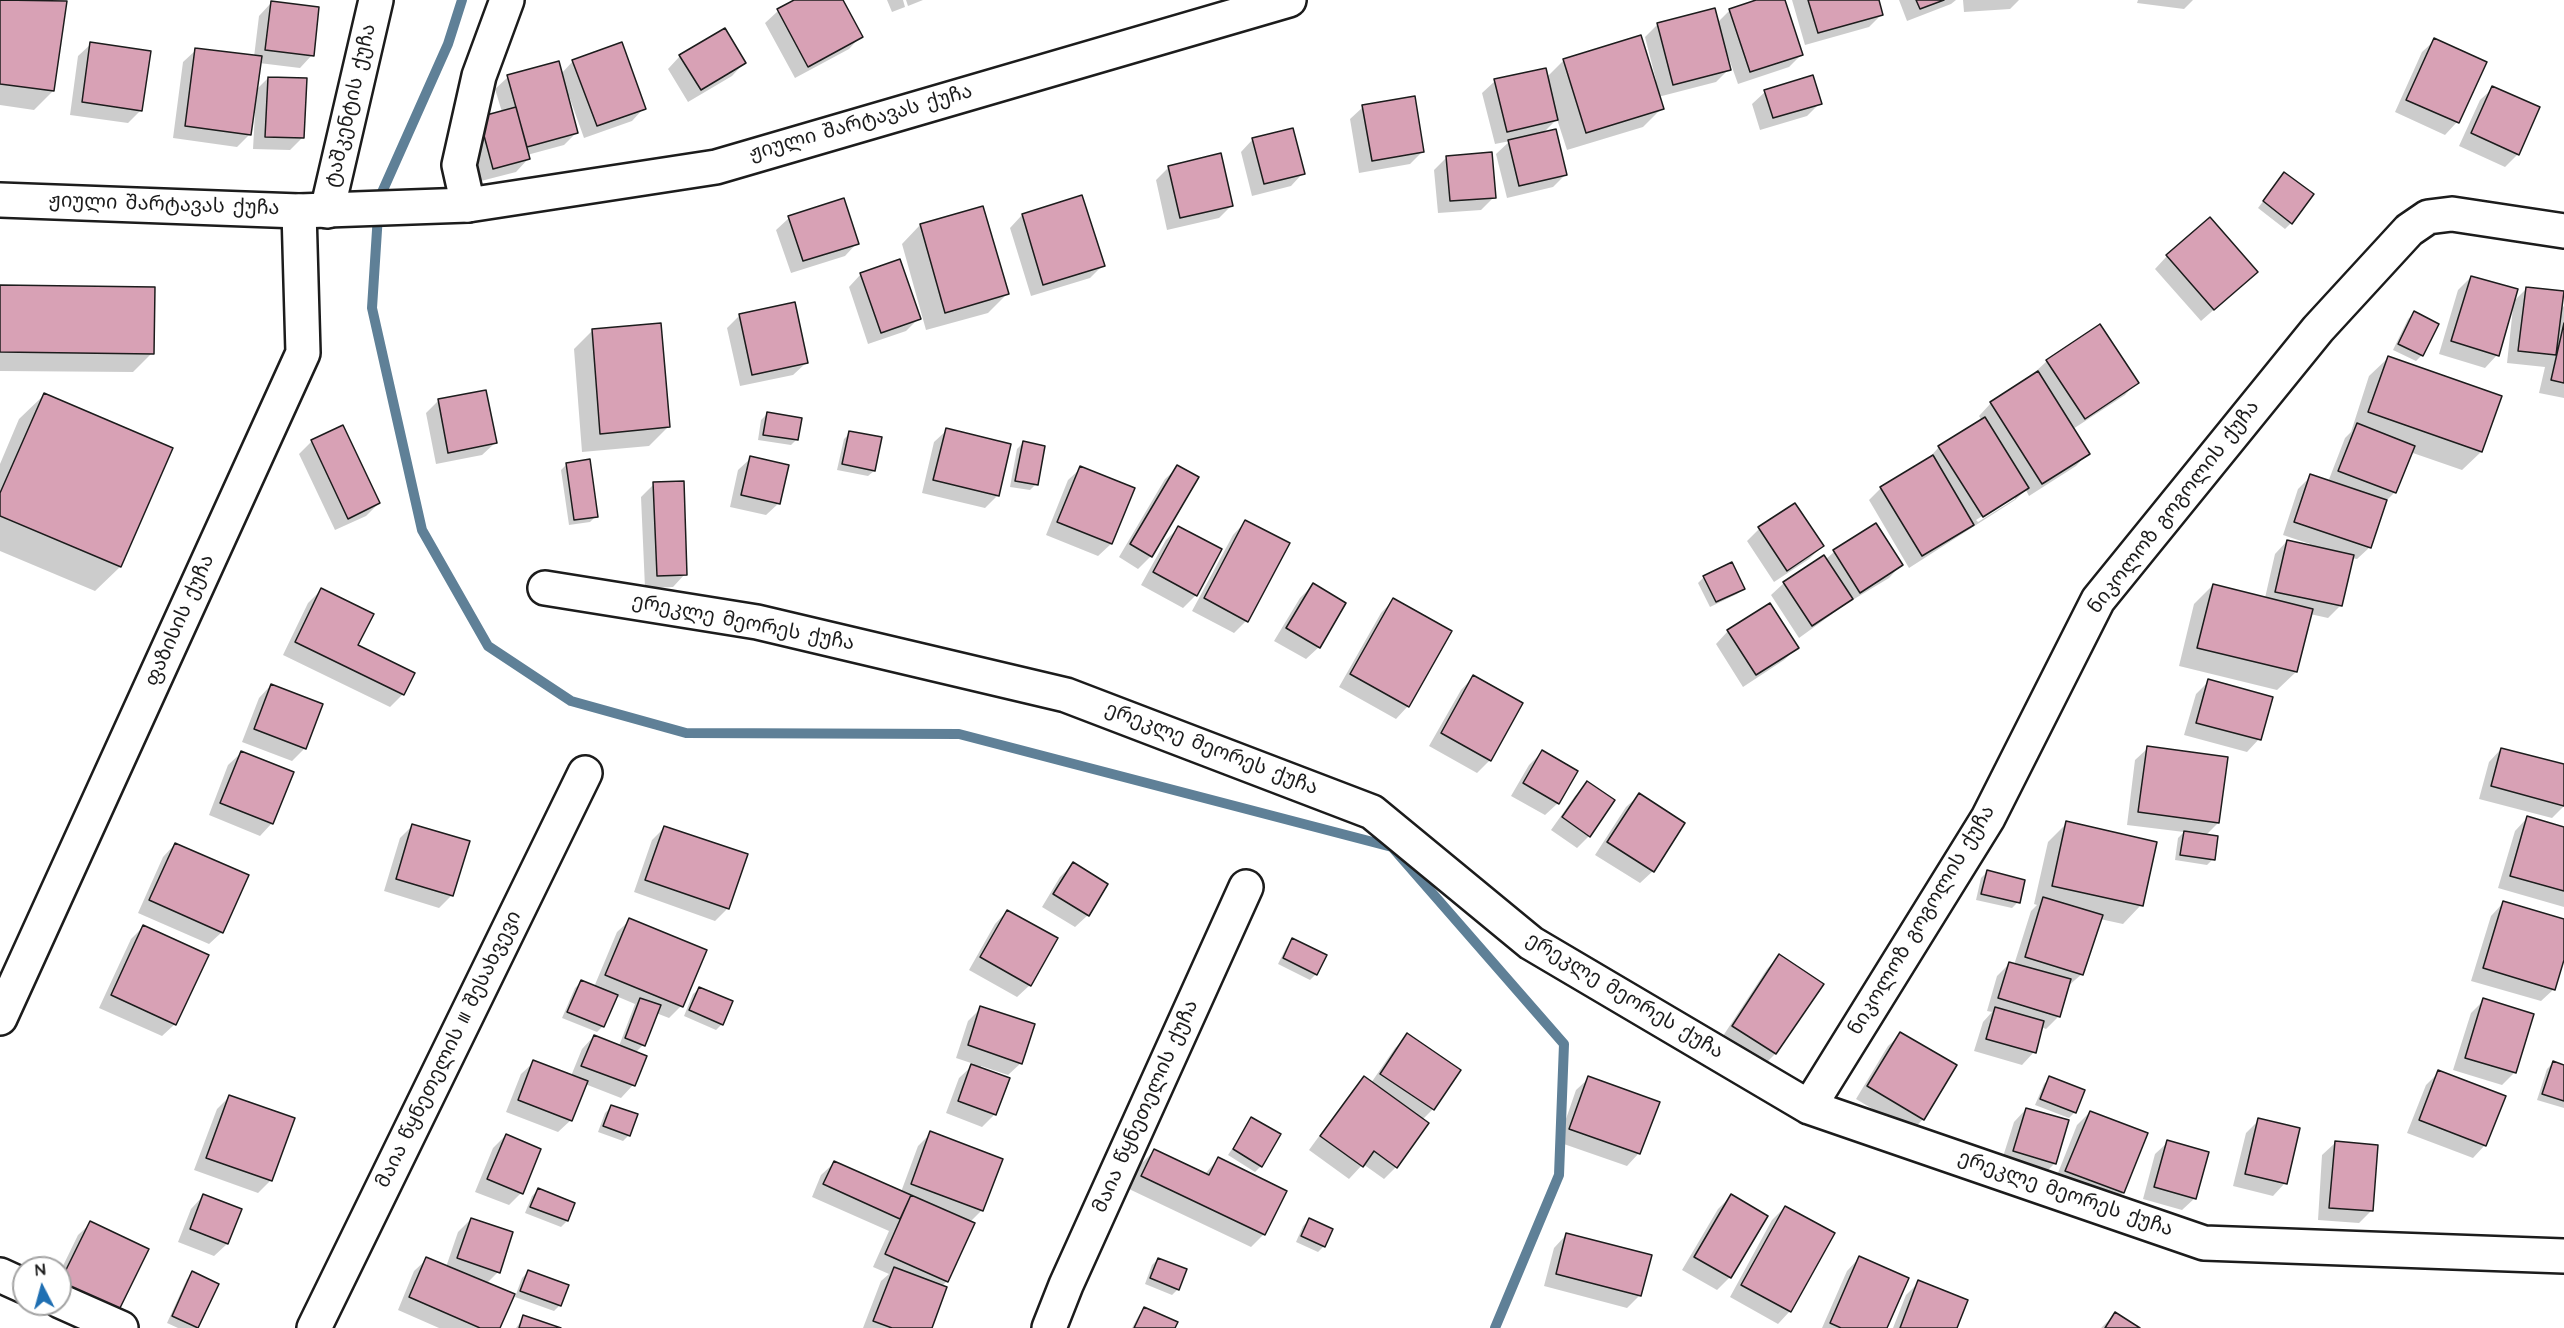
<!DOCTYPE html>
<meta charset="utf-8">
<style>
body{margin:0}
#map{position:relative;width:2564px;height:1328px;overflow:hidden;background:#fff;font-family:"Architects Daughter",sans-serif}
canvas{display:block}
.north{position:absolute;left:12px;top:1256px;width:60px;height:60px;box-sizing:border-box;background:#fff;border:2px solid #a4a4a4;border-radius:50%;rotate:354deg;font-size:16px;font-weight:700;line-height:24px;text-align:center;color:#1c1c1c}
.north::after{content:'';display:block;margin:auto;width:21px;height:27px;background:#1f6fb2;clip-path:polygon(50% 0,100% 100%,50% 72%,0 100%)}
</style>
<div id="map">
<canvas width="2564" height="1328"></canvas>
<div class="north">N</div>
</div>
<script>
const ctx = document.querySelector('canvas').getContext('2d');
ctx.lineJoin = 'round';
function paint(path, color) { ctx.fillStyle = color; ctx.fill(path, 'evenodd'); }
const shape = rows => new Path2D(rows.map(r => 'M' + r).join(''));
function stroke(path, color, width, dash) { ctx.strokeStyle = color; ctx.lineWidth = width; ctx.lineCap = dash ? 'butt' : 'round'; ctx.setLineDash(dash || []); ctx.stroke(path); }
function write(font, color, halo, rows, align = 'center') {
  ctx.font = font + ' "Architects Daughter","Noto Sans Georgian",sans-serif'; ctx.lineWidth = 4.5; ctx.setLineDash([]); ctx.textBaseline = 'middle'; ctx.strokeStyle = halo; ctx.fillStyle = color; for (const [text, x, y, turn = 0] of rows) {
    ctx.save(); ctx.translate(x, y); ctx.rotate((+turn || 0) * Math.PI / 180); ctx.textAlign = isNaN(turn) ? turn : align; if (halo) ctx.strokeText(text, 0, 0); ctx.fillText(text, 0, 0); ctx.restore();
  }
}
paint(shape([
 [0,0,65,2,53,91,34,110,0,105],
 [797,0,841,0,861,36,849,49,795,78,765,23,778,11],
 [887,0,903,0,905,7,892,12],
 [906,0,923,0,908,6],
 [1761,0,1784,0,1802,54,1789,67,1738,84,1727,53,1725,54,1729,69,1716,82,1658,97,1662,108,1643,127,1567,150,1557,119,1543,133,1566,174,1553,187,1507,198,1496,154,1510,141,1495,144,1482,93,1495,81,1546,78,1564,60,1656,80,1645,37,1658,24,1717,23,1730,10],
 [1792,0,1878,0,1882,14,1869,27,1805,45],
 [1899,0,1956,0,1951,4,1907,21],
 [1963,0,2019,0,2010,9,1964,12],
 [2138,0,2193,0,2184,9,2137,3],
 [271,3,312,55,300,68,259,63,255,91,268,78,302,138,290,150,253,149,255,113,253,113,250,134,237,147,173,138,183,62,196,50,254,57,259,16],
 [2435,40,2485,62,2457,122,2445,135,2395,112,2422,52],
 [91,44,140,111,128,123,70,115,78,56],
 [680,56,744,63,732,76,688,102,668,69],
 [573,61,644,108,632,121,584,138,569,96,567,97,576,133,564,145,527,155,528,159,516,172,481,181,468,131,502,112,495,89,508,77,561,74],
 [2493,88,2518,154,2505,167,2459,146,2480,100],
 [1765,92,1820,103,1807,116,1760,130,1752,104],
 [1363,107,1423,151,1410,164,1359,173,1350,119],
 [1253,139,1303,173,1291,186,1252,196,1241,152],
 [1447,157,1494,197,1481,210,1438,213,1434,170],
 [1169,167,1231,206,1219,218,1167,230,1156,180],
 [2284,174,2291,223,2285,229,2258,208],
 [1022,215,1103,265,1090,278,1031,296,1010,228],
 [789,218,857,243,845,256,791,273,776,230],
 [920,225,1007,294,988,313,926,330,902,244],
 [2167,256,2243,284,2201,321,2155,269],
 [861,274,919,318,906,331,868,344,849,287],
 [2471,277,2513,302,2527,288,2560,310,2564,306,2564,398,2539,393,2545,367,2507,363,2513,308,2497,355,2485,368,2439,354,2458,290],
 [0,286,152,353,133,372,0,371],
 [2414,313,2422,355,2416,361,2393,350,2408,319],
 [740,315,806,363,793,375,740,386,727,328],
 [592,331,668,427,649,446,582,452,574,349],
 [2388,358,2500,397,2481,452,2462,470,2410,452,2395,492,2385,502,2370,547,2357,559,2351,558,2340,606,2328,618,2310,614,2296,672,2277,690,2179,666,2194,604,2213,585,2265,598,2275,554,2287,541,2310,546,2310,544,2283,535,2298,489,2311,476,2328,482,2345,438,2351,432,2369,376],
 [2047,361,2137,382,2125,395,2073,429,2088,453,2076,466,2029,496,2026,490,2015,500,1909,568,1869,500,1881,488,1927,460,1939,447,1982,421,1979,416,1991,403,2034,373],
 [2015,495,2015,499,1978,522,1976,520],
 [44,395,171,449,120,567,95,591,0,551,0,464,19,419],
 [439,400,495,443,482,455,436,464,426,413],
 [767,414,797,439,791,445,758,440,761,420],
 [947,430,1010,445,997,496,985,508,922,493,934,442],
 [850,433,874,471,868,476,837,470,844,439],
 [312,441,379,503,366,516,335,530,299,454],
 [1023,443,1036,484,1030,490,1010,487,1017,449],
 [751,458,779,503,766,515,730,507,738,470],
 [567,464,596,516,590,522,569,525,561,470],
 [1178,467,1197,478,1151,556,1138,569,1119,557,1165,479],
 [1081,468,1133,489,1111,544,1098,556,1046,535,1068,480],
 [654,484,685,574,673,587,645,588,641,497],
 [1245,522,1246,621,1234,633,1192,611,1233,535],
 [1875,525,1901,565,1889,578,1846,604,1799,638,1771,595,1784,583,1825,560,1834,552],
 [1178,528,1196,595,1183,608,1141,585,1166,540],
 [1759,529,1822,546,1809,559,1774,582,1747,541],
 [1704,577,1743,588,1737,594,1710,607,1698,583],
 [1313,585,1319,647,1306,659,1274,641,1300,598],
 [321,590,356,646,403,694,390,707,283,655,308,603],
 [1393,600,1408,706,1396,719,1339,687,1381,613],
 [1728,631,1797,648,1784,660,1743,687,1716,644],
 [1473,677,1521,704,1490,760,1477,773,1429,746,1461,690],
 [2209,681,2259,739,2247,752,2184,735,2196,694],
 [271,685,305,748,292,761,242,742,259,698],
 [2148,748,2218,823,2205,836,2213,859,2207,865,2175,860,2178,838,2184,832,2127,825,2135,760],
 [2501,749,2564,766,2564,806,2552,818,2479,799,2489,762],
 [1542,752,1558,803,1545,815,1511,796,1529,765],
 [241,753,272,823,260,836,209,815,228,765],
 [1588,783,1589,836,1577,848,1551,830,1575,796],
 [1639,795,1653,871,1640,883,1595,855,1626,807],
 [2527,818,2564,829,2564,907,2498,888,2515,831],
 [2067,823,2141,905,2123,924,2100,919,2082,974,2068,986,2059,1016,2046,1029,2041,1027,2034,1052,2022,1065,1974,1051,1983,1022,1992,1012,1987,1011,1997,976,2010,963,2014,965,2031,911,2037,905,2034,904,2048,842],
 [412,826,452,895,439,908,384,891,400,838],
 [665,827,728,908,715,921,634,892,652,840],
 [175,844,222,932,209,944,138,913,163,857],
 [1073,864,1088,915,1075,927,1042,907,1060,877],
 [1987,872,2018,902,2012,908,1976,900,1981,878],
 [2503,903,2564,921,2564,955,2554,989,2541,1001,2471,981,2491,916],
 [1007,911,1030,985,1017,997,969,970,995,924],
 [630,920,681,1006,669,1018,656,1013,643,1045,635,1053,633,1085,621,1098,585,1084,571,1120,558,1132,506,1112,521,1074,534,1062,571,1076,582,1049,594,1036,619,1046,635,1004,616,996,603,1026,597,1032,562,1018,575,988,581,982,594,987,617,932],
 [143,927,175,1024,162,1036,99,1008,131,939],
 [1292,940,1316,974,1310,980,1278,964,1287,946],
 [1779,956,1821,984,1775,1054,1763,1066,1721,1039,1767,969],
 [699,989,722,1024,716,1030,684,1016,693,994],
 [2484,1000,2515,1072,2502,1085,2453,1070,2471,1013],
 [981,1008,1021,1063,1008,1075,981,1066,995,1114,982,1127,946,1113,959,1078,974,1064,956,1058,968,1021],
 [1901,1034,1923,1119,1911,1132,1856,1099,1888,1046],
 [1408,1035,1433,1109,1422,1120,1396,1167,1384,1179,1363,1164,1349,1179,1309,1150,1352,1091,1364,1078,1371,1083,1395,1048],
 [2553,1063,2564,1066,2564,1108,2537,1100,2547,1069],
 [2439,1072,2485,1145,2473,1158,2407,1133,2426,1085],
 [1589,1078,1639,1153,1627,1166,1558,1142,1576,1090],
 [2050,1078,2075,1112,2069,1118,2035,1105,2044,1084],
 [229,1097,271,1180,258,1193,194,1170,217,1109],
 [611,1107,629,1135,623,1141,598,1132,605,1113],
 [2026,1109,2055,1163,2042,1176,2001,1163,2014,1122],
 [2090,1112,2146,1134,2123,1193,2110,1205,2054,1183,2077,1125],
 [1252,1119,1261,1166,1255,1172,1228,1155],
 [2259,1120,2285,1183,2273,1196,2233,1186,2246,1133],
 [931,1133,982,1210,970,1222,947,1281,942,1286,930,1328,863,1328,881,1281,889,1274,873,1267,889,1231,812,1197,821,1175,834,1163,901,1192,918,1146],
 [506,1135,521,1193,509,1205,475,1192,493,1148],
 [2168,1142,2195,1198,2182,1210,2143,1199,2155,1154],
 [2335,1143,2372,1210,2359,1223,2318,1220,2322,1155],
 [1154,1151,1204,1175,1218,1159,1264,1234,1251,1247,1129,1189,1142,1163],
 [538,1190,567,1221,561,1227,525,1213,532,1196],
 [203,1196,240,1210,227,1244,214,1256,178,1242,191,1209],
 [1731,1196,1766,1216,1730,1277,1717,1290,1682,1270,1718,1209],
 [1785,1207,1790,1311,1778,1324,1730,1297,1772,1220],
 [471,1219,498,1272,486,1284,499,1328,439,1328,398,1310,414,1271,427,1259,446,1267,458,1232],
 [1309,1220,1324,1246,1318,1252,1296,1242,1303,1226],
 [91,1223,105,1322,60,1300,60,1272,78,1235],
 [1566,1235,1640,1295,1627,1308,1544,1286,1554,1248],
 [1859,1258,1886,1328,1822,1328,1847,1271],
 [1158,1259,1178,1289,1172,1295,1145,1284,1152,1265],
 [528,1272,560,1305,554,1311,515,1297,522,1278],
 [193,1273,217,1284,197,1328,178,1328,167,1323,187,1279],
 [1919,1282,1955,1328,1893,1328,1906,1295],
 [1144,1309,1174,1328,1132,1328,1139,1315],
 [2115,1314,2137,1328,2101,1328],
 [524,1317,558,1328,516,1328]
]), '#0003');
stroke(shape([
 [462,0,448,44,379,199,372,308,422,530,488,646,571,701,686,733,959,734,1392,847,1564,1044,1559,1175,1495,1328]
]), '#5f8097', 10);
const building = shape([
 [0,0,67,1,54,91,0,84,0,0],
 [794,0,843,0,863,37,808,67,777,9,794,0],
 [1756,0,1785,0,1803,55,1750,72,1729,9,1756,0],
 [1808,0,1879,0,1883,15,1818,33,1808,0],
 [1916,0,1944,0,1920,9,1916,0],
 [271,1,319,7,314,56,265,50,271,1],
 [1715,8,1731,70,1673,85,1657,23,1715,8],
 [725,28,746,63,701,90,679,55,725,28],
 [1641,35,1664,109,1586,133,1563,59,1641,35],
 [2434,38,2487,62,2459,123,2406,100,2434,38],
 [90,42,151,51,142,111,82,102,90,42],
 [622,42,646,109,597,126,572,60,622,42],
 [195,48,262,56,251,135,185,126,195,48],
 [559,61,578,133,527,147,507,75,559,61],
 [1546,68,1558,120,1507,132,1494,79,1546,68],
 [1813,75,1822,104,1773,118,1764,90,1813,75],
 [268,77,307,78,304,138,265,137,268,77],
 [2492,86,2540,107,2519,155,2471,133,2492,86],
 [1415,96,1424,152,1372,161,1362,105,1415,96],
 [516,107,530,159,493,169,479,117,516,107],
 [1293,128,1305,174,1264,184,1252,138,1293,128],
 [1556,129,1567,175,1519,186,1508,140,1556,129],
 [1492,152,1496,198,1450,201,1446,156,1492,152],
 [1221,153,1233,206,1180,218,1168,166,1221,153],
 [2284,172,2314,194,2292,224,2263,201,2284,172],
 [1082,195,1105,266,1043,285,1022,214,1082,195],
 [844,198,859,244,803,261,788,216,844,198],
 [983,206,1009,294,945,313,920,224,983,206],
 [2210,217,2258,272,2214,310,2166,255,2210,217],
 [900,259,921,319,881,333,860,273,900,259],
 [2471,276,2518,289,2499,356,2451,341,2471,276],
 [0,285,155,287,154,354,0,352,0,285],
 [2526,287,2564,291,2556,355,2518,351,2526,287],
 [795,302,808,363,752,375,739,314,795,302],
 [2414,311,2439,324,2423,356,2398,344,2414,311],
 [661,323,670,427,600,434,592,329,661,323],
 [2564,323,2564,383,2551,380,2564,323],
 [2100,324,2139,383,2085,419,2046,360,2100,324],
 [2388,356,2502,396,2482,452,2368,412,2388,356],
 [2038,371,2090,454,2042,484,1990,402,2038,371],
 [486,390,497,443,448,453,438,399,486,390],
 [44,393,173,448,121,567,0,516,0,493,44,393],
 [767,412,802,418,798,440,763,435,767,412],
 [1985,417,2029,488,1983,517,1938,446,1985,417],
 [2357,423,2415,446,2396,493,2338,471,2357,423],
 [343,425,380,503,348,519,311,440,343,425],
 [946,428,1011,444,999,496,933,480,946,428],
 [849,431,882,437,875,471,842,464,849,431],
 [1023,441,1045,446,1038,485,1015,481,1023,441],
 [1933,455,1974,525,1922,556,1880,487,1933,455],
 [750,456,789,465,780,504,741,495,750,456],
 [590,459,598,517,574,520,566,463,590,459],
 [1177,465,1199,477,1152,557,1130,544,1177,465],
 [1080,466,1135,488,1112,544,1057,522,1080,466],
 [2310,474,2387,500,2371,548,2294,522,2310,474],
 [684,481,687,575,657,576,653,482,684,481],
 [1795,503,1824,546,1787,571,1758,527,1795,503],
 [1245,520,1290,543,1248,622,1204,598,1245,520],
 [1876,523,1903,565,1860,593,1833,550,1876,523],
 [1178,526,1222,549,1197,596,1153,572,1178,526],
 [2287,540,2354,555,2342,606,2275,592,2287,540],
 [1824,555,1853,599,1812,626,1783,582,1824,555],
 [1732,562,1745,589,1716,602,1703,576,1732,562],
 [1313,583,1346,603,1320,648,1286,628,1313,583],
 [2213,584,2313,609,2297,672,2197,648,2213,584],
 [321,588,374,614,358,645,415,673,404,695,295,642,321,588],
 [1393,598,1452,631,1409,707,1350,674,1393,598],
 [1770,603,1799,648,1756,675,1727,630,1770,603],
 [1473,675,1523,703,1491,761,1441,733,1473,675],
 [2208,679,2273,697,2261,740,2196,723,2208,679],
 [271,684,323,704,306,749,254,729,271,684],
 [2147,746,2228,757,2219,823,2138,812,2147,746],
 [2501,748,2564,764,2564,806,2491,786,2501,748],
 [1542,750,1578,771,1559,804,1523,783,1542,750],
 [241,751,294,772,273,824,220,803,241,751],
 [1587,781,1615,800,1590,837,1562,817,1587,781],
 [1639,793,1685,823,1654,872,1607,842,1639,793],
 [2527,816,2564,827,2564,891,2510,876,2527,816],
 [2066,821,2157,842,2143,906,2052,886,2066,821],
 [412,824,470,841,453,896,396,879,412,824],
 [664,826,748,854,729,909,645,880,664,826],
 [2184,831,2218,836,2215,860,2180,855,2184,831],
 [175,843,249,875,223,933,149,900,175,843],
 [1073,862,1108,884,1089,916,1053,894,1073,862],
 [1987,870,2025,880,2020,903,1981,894,1987,870],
 [2043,897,2103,915,2083,975,2025,957,2043,897],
 [2503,901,2564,919,2564,960,2555,990,2483,968,2503,901],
 [1007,910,1058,938,1031,986,980,957,1007,910],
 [629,918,707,950,683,1007,605,975,629,918],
 [143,925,209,955,176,1025,111,995,143,925],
 [1292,938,1327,955,1317,975,1283,958,1292,938],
 [1779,954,1824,984,1776,1054,1732,1026,1779,954],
 [2009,962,2071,979,2060,1017,1998,998,2009,962],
 [581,980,618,995,604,1027,567,1012,581,980],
 [699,987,733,1001,723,1025,689,1010,699,987],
 [640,998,661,1005,645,1046,625,1038,640,998],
 [2483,998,2534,1014,2516,1073,2465,1058,2483,998],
 [980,1006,1035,1024,1022,1064,968,1045,980,1006],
 [1995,1007,2044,1021,2036,1053,1986,1039,1995,1007],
 [1900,1032,1957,1065,1924,1120,1867,1086,1900,1032],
 [1407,1033,1461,1070,1434,1110,1380,1074,1407,1033],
 [594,1035,647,1056,635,1086,581,1066,594,1035],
 [533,1060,588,1081,572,1121,518,1100,533,1060],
 [2553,1061,2564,1065,2564,1101,2542,1094,2553,1061],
 [971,1064,1010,1078,996,1115,958,1101,971,1064],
 [2438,1070,2506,1096,2486,1146,2419,1120,2438,1070],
 [1364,1076,1429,1123,1397,1168,1374,1151,1363,1167,1320,1136,1364,1076],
 [1588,1076,1660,1102,1640,1154,1569,1129,1588,1076],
 [2049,1076,2085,1090,2076,1113,2040,1099,2049,1076],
 [229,1095,295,1118,272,1181,206,1158,229,1095],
 [611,1105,638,1114,630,1136,603,1126,611,1105],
 [2026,1108,2069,1120,2056,1164,2013,1151,2026,1108],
 [2090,1111,2148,1133,2124,1193,2065,1171,2090,1111],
 [1251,1117,1281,1134,1262,1167,1233,1149,1251,1117],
 [2258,1118,2300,1128,2287,1184,2245,1174,2258,1118],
 [930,1131,1003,1159,983,1211,911,1184,930,1131],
 [506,1134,541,1149,523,1194,487,1179,506,1134],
 [2167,1140,2209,1152,2196,1199,2154,1187,2167,1140],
 [2335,1141,2378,1145,2373,1211,2329,1208,2335,1141],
 [1154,1149,1209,1175,1218,1157,1287,1191,1265,1235,1141,1176,1154,1149],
 [834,1161,911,1195,900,1219,823,1184,834,1161],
 [538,1188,575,1203,568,1221,530,1207,538,1188],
 [203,1194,242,1209,228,1244,190,1229,203,1194],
 [1731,1194,1768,1216,1731,1278,1694,1257,1731,1194],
 [911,1195,975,1223,948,1282,885,1254,911,1195],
 [1785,1206,1835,1233,1791,1312,1741,1285,1785,1206],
 [471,1218,513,1232,500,1273,457,1258,471,1218],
 [1309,1218,1333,1229,1325,1247,1301,1236,1309,1218],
 [90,1221,149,1249,119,1310,60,1282,90,1221],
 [1566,1233,1652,1255,1641,1296,1556,1274,1566,1233],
 [1859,1256,1909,1278,1887,1328,1841,1328,1830,1323,1859,1256],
 [426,1257,515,1294,500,1328,480,1328,409,1297,426,1257],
 [1158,1258,1187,1269,1179,1290,1150,1278,1158,1258],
 [894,1267,947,1287,932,1328,892,1328,873,1321,894,1267],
 [528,1270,569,1285,561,1306,520,1291,528,1270],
 [192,1271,219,1284,198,1328,172,1316,192,1271],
 [1918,1280,1968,1300,1957,1328,1900,1328,1918,1280],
 [1144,1307,1178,1322,1175,1328,1134,1328,1144,1307],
 [2115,1312,2140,1328,2105,1328,2115,1312],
 [523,1315,561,1328,519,1328,523,1315]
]);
paint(building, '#d8a1b5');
stroke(building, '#1c1c1c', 1.5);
const street = shape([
 [468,205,459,165,479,76,507,0],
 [327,211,376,0],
 [545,588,757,622,1066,695,1372,812,1531,943,1809,1107,2204,1243,2564,1256],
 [0,1018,303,353,299,211],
 [1809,1107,1988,818,2098,600,2318,329,2409,230,2428,217,2452,214,2564,231],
 [0,1275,24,1286],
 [60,1301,121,1328],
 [314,1328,585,773],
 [1049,1328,1066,1285,1246,887]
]);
const secondary = shape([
 [0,200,299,211,468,205,716,167,1289,0]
]);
stroke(street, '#1c1c1c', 38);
stroke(secondary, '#1c1c1c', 38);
stroke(street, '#fff', 33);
stroke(secondary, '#fff', 33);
write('20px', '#1c1c1c', '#fff', [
 ["ტაშკენტის ქუჩა",352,106,-77],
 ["ჟიული შარტავას ქუჩა",861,124,-16],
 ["ჟიული შარტავას ქუჩა",164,206,2],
 ["ნიკოლოზ გოგოლის ქუჩა",2175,508,-52],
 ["ფაზისის ქუჩა",181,621,-66],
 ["ერეკლე მეორეს ქუჩა",743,624,11],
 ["ერეკლე მეორეს ქუჩა",1211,750,21],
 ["ნიკოლოზ გოგოლის ქუჩა",1923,921,-59],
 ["ერეკლე მეორეს ქუჩა",1624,997,31],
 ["მაია წყნეთელის III შესახვევი",450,1050,-64],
 ["მაია წყნეთელის ქუჩა",1147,1107,-66],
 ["ერეკლე მეორეს ქუჩა",2065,1195,19]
]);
</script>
